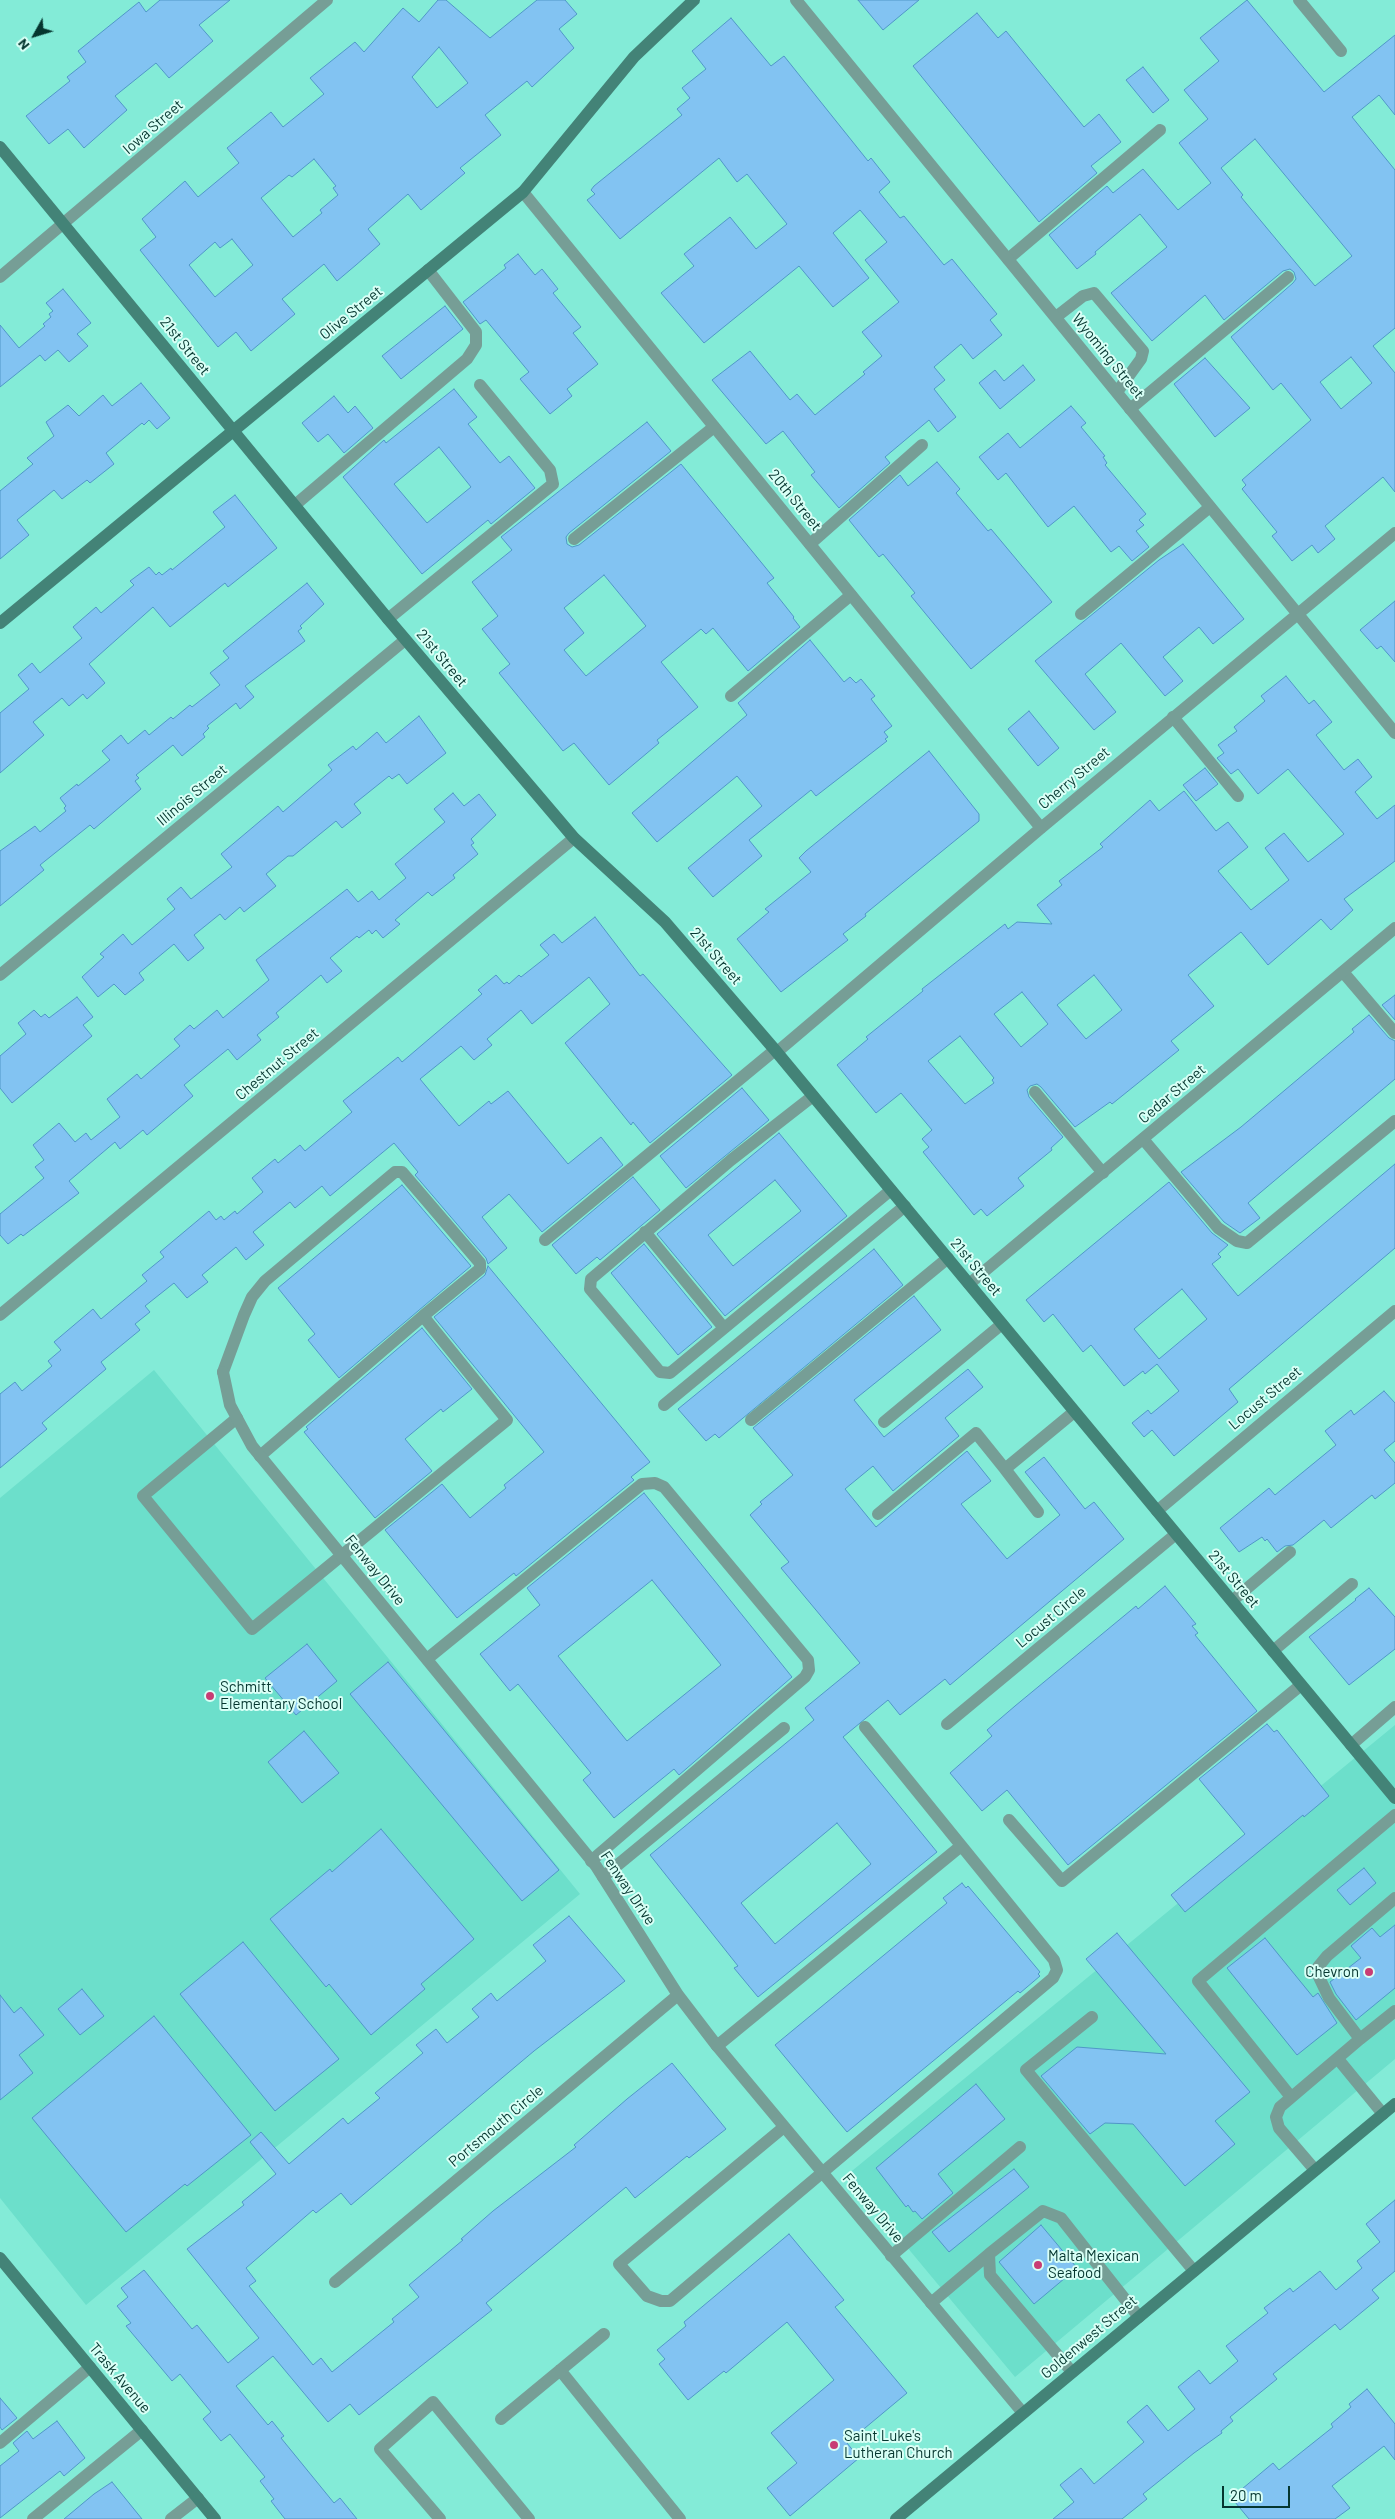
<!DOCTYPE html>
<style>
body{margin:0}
#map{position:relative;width:1395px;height:2519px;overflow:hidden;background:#83ebd7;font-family:Barlow,sans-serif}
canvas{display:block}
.north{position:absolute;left:10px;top:10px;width:50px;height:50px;-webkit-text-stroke:4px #d9fff6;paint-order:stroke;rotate:231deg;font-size:14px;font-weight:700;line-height:20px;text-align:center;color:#05362f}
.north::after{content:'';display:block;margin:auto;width:18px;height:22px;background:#05362f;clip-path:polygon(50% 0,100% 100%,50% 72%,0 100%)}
.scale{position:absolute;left:1222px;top:2486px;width:68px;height:22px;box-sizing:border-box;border:2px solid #05362f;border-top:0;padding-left:6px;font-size:15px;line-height:18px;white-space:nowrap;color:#05362f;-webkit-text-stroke:4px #d9fff6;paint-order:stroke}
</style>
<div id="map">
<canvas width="1395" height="2519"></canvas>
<div class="north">N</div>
<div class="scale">20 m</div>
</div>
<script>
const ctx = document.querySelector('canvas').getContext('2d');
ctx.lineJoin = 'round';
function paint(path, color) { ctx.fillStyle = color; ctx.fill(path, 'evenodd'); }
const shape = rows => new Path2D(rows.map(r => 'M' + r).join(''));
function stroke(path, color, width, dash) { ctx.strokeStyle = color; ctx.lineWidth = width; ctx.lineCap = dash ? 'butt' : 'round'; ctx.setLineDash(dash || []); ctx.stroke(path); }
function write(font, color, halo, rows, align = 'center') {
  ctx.font = font + ' Barlow,sans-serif'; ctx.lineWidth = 4; ctx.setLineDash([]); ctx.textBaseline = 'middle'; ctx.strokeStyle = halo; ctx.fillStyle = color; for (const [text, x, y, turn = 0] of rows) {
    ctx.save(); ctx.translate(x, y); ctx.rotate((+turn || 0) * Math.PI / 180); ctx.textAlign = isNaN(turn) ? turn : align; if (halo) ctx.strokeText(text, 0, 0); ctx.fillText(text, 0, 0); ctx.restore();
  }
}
paint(shape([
 [154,1370,580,1894,86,2305,0,2198,0,1498],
 [1395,1725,1395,2059,1015,2377,847,2175]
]), '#6cdfcb');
const building = shape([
 [160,0,230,0,199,25,213,41,169,78,156,63,115,96,127,110,84,148,68,129,49,144,26,116,70,81,67,77,86,62,78,51,139,2,146,12,160,0],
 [438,0,446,0,490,38,537,0,565,0,577,14,559,29,574,48,532,87,527,81,485,115,501,135,460,168,465,173,421,210,408,194,368,229,380,244,356,265,337,281,324,264,282,299,295,314,251,351,236,332,218,347,140,250,156,237,142,219,185,181,198,197,239,163,227,148,271,112,283,127,324,94,310,78,355,42,364,52,403,8,419,22,438,0],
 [439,47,468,83,437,108,412,77,439,47],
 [314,159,336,186,333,188,338,195,320,210,322,213,293,237,261,198,289,175,292,177,314,159],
 [232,239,253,265,215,297,189,265,215,242,220,248,232,239],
 [858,0,919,0,883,30,858,0],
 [1247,0,1324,92,1395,35,1395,115,1379,95,1352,117,1395,170,1395,328,1373,346,1395,373,1395,492,1383,477,1325,526,1335,539,1318,553,1312,545,1292,561,1272,536,1277,532,1242,489,1246,485,1242,480,1311,420,1281,383,1273,390,1231,337,1293,283,1296,279,1294,272,1290,269,1283,271,1224,320,1205,295,1152,341,1111,293,1167,247,1140,214,1095,252,1096,254,1077,269,1049,235,1107,186,1113,193,1143,169,1178,210,1211,183,1179,143,1208,119,1184,90,1219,61,1200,38,1247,0],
 [1255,139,1352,256,1315,286,1241,197,1243,195,1221,168,1255,139],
 [1351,357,1372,383,1341,409,1320,382,1351,357],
 [977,13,998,38,1006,31,1084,127,1099,114,1121,142,1091,166,1097,173,1039,222,913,66,977,13],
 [731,18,771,66,784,56,868,161,871,158,890,182,879,192,900,218,904,216,944,265,952,259,997,314,990,320,1002,335,973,359,961,344,934,367,945,380,934,389,956,417,938,432,929,420,885,457,890,463,839,508,811,475,815,472,783,431,766,444,712,380,750,351,790,400,797,394,815,415,865,374,863,372,882,356,862,332,899,302,865,260,887,242,860,210,833,233,869,278,833,307,799,266,704,343,661,293,694,266,684,254,730,217,756,249,787,224,747,174,737,182,719,158,620,239,587,200,595,194,591,190,594,186,682,115,677,109,690,98,682,88,706,69,692,51,731,18],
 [1143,67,1169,100,1153,113,1126,80,1143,67],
 [518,254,535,275,542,269,558,289,553,293,581,327,573,333,598,364,567,389,572,396,550,414,520,379,529,372,486,320,480,324,463,302,506,268,504,265,518,254],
 [63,289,91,323,77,334,88,346,69,362,58,350,45,361,40,355,0,387,0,325,19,348,45,326,43,324,51,317,49,314,53,311,46,303,63,289],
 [445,306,463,329,401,379,382,356,445,306],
 [1205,358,1250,408,1215,437,1174,384,1205,358],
 [1023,365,1035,380,1000,409,979,383,995,370,1004,381,1023,365],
 [141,383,170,418,157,429,149,420,144,425,142,423,106,453,114,464,90,483,87,480,62,499,54,490,17,520,29,535,0,559,0,491,33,464,27,458,54,436,46,422,68,405,79,416,103,395,112,406,141,383],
 [454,389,477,417,468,424,500,463,509,456,535,488,491,524,488,520,422,574,343,477,384,440,386,443,454,389],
 [439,447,471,487,427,523,394,484,439,447],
 [334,396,348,413,355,406,373,428,344,453,328,434,318,442,302,423,334,396],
 [1071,406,1086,423,1081,427,1105,456,1103,457,1107,463,1105,465,1146,514,1139,520,1144,525,1136,531,1149,547,1132,561,1119,546,1111,552,1074,506,1048,527,1006,473,998,480,979,457,1008,433,1020,448,1071,406],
 [647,422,671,451,569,533,566,537,567,544,572,547,579,545,681,464,774,578,767,583,794,617,793,618,800,627,748,671,713,628,706,634,701,629,661,662,698,707,657,740,659,743,609,785,574,743,563,751,499,673,510,664,482,629,498,616,472,582,512,550,501,537,647,422],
 [604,575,646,626,586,676,564,650,584,633,564,608,604,575],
 [937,462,960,489,956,493,988,531,991,529,1052,602,971,669,911,596,915,593,883,554,879,557,849,520,900,475,908,486,937,462],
 [235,495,277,548,228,587,225,583,170,627,153,607,89,664,105,683,87,699,83,694,69,706,62,698,33,722,44,735,0,773,0,713,29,689,18,675,32,663,40,673,82,638,73,627,96,607,101,613,134,585,130,581,149,567,156,575,159,572,162,575,171,568,172,570,225,527,213,512,235,495],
 [1183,544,1244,619,1213,644,1199,627,1163,657,1183,681,1165,696,1121,643,1085,674,1116,712,1094,730,1035,661,1159,560,1183,544],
 [307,583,324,604,300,626,302,628,298,631,305,641,245,686,254,697,240,709,236,703,207,726,209,728,203,734,205,737,182,756,173,745,136,775,139,778,135,781,141,789,94,829,90,825,40,865,44,870,0,906,0,851,35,826,40,832,66,811,64,808,66,806,60,798,77,784,78,786,110,760,102,751,121,735,128,744,145,730,149,735,171,717,173,719,190,705,192,707,220,685,210,673,229,658,223,651,307,583],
 [1395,601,1395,662,1381,646,1377,649,1360,630,1395,601],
 [810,640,844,682,850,677,856,683,861,679,875,696,871,699,892,726,884,732,888,737,885,739,887,741,816,796,811,790,749,840,762,856,713,897,688,868,762,806,737,776,657,842,632,813,747,715,738,703,810,640],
 [1286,676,1309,704,1314,700,1332,722,1316,735,1344,770,1358,759,1372,777,1355,792,1377,819,1395,805,1395,861,1344,899,1353,910,1331,930,1321,919,1268,965,1241,932,1188,975,1214,1006,1171,1041,1179,1050,1112,1104,1110,1102,1075,1127,1041,1087,1037,1084,1030,1086,1027,1090,1029,1097,1063,1137,1051,1148,1052,1150,1018,1178,1024,1186,987,1216,981,1209,974,1215,923,1152,929,1147,922,1139,932,1130,901,1093,876,1113,837,1065,868,1039,866,1037,923,991,922,989,1005,924,1008,929,1017,922,1052,924,1037,905,1062,885,1059,881,1103,847,1100,844,1150,800,1159,811,1184,791,1216,831,1228,822,1248,847,1218,871,1251,910,1289,880,1265,848,1284,833,1308,862,1344,834,1288,769,1258,794,1238,769,1231,774,1217,758,1224,753,1218,745,1237,731,1234,727,1265,701,1261,696,1286,676],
 [1094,975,1122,1010,1086,1039,1057,1005,1094,975],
 [1022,992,1048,1024,1021,1047,994,1014,1022,992],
 [960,1036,994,1078,992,1080,994,1083,965,1104,928,1061,960,1036],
 [1029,711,1059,748,1038,766,1008,729,1029,711],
 [419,716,446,753,407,784,399,774,392,779,389,776,354,804,361,813,342,828,336,821,293,856,288,856,266,874,276,886,244,912,240,907,225,920,220,914,194,935,204,948,188,961,174,944,139,973,144,980,125,995,114,984,98,997,82,977,104,957,100,954,123,934,132,945,175,909,167,899,181,887,191,899,232,867,221,854,278,806,283,812,332,770,328,765,353,746,356,750,377,732,386,743,419,716],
 [929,751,979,814,979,821,865,914,866,916,843,934,848,940,781,992,737,939,769,912,765,909,811,872,799,858,806,851,929,751],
 [1205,768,1218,784,1196,801,1183,785,1205,768],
 [453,793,464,806,479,794,496,815,471,839,474,843,471,845,478,854,453,875,455,878,432,896,428,892,395,920,400,924,383,938,376,930,372,934,369,930,359,938,357,936,330,958,342,971,327,983,321,975,276,1013,279,1017,257,1035,261,1040,237,1060,228,1049,184,1085,193,1096,147,1135,143,1130,120,1149,115,1142,69,1181,79,1193,23,1236,21,1234,8,1244,0,1235,0,1214,44,1178,35,1167,44,1160,33,1145,59,1123,75,1142,86,1133,91,1140,120,1117,107,1099,137,1074,141,1079,180,1046,174,1039,190,1025,194,1029,217,1010,223,1018,269,980,256,960,347,889,358,902,372,891,379,900,406,878,395,864,445,822,434,809,453,793],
 [595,917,640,976,643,974,732,1075,650,1143,633,1122,631,1125,565,1043,610,1004,589,977,532,1024,521,1010,487,1039,492,1045,474,1060,461,1046,420,1079,459,1126,489,1101,491,1104,508,1091,568,1164,601,1137,623,1165,542,1232,509,1194,482,1217,507,1248,488,1264,486,1258,415,1175,418,1172,394,1143,330,1196,322,1186,295,1208,290,1202,253,1232,264,1245,246,1260,236,1247,202,1275,208,1282,187,1298,174,1283,145,1306,150,1312,135,1324,140,1330,101,1362,106,1369,42,1423,47,1429,0,1468,0,1394,15,1382,22,1391,52,1366,48,1361,61,1350,54,1342,93,1309,101,1319,147,1281,142,1275,164,1257,160,1252,209,1211,216,1220,221,1216,224,1220,235,1211,237,1214,263,1192,252,1178,275,1159,278,1163,300,1145,305,1151,352,1112,343,1101,398,1057,402,1062,482,994,478,990,496,975,504,984,507,982,509,984,519,975,521,977,549,955,540,945,554,934,562,943,595,917],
 [1395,995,1395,1020,1382,1005,1395,995],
 [77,997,93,1017,83,1025,92,1036,12,1103,0,1088,0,1056,26,1034,18,1023,34,1010,41,1017,45,1014,49,1018,77,997],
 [1369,1015,1389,1038,1395,1041,1395,1079,1248,1203,1260,1218,1240,1233,1224,1222,1181,1172,1241,1127,1354,1032,1352,1029,1369,1015],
 [742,1088,769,1120,686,1188,660,1156,742,1088],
 [779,1133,847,1216,725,1316,657,1234,779,1133],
 [775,1180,801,1211,733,1266,708,1235,775,1180],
 [1395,1164,1395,1248,1229,1389,1238,1402,1174,1456,1152,1430,1144,1437,1132,1423,1148,1410,1151,1414,1179,1391,1157,1364,1145,1374,1143,1371,1124,1386,1091,1345,1083,1352,1053,1314,1044,1322,1026,1300,1169,1182,1212,1233,1228,1245,1218,1254,1221,1257,1212,1264,1238,1296,1395,1164],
 [1182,1289,1207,1319,1159,1359,1134,1329,1182,1289],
 [633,1177,660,1210,600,1260,597,1257,576,1274,552,1245,633,1177],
 [402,1185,471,1266,339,1378,308,1340,315,1334,278,1288,402,1185],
 [644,1244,712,1327,678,1355,611,1273,644,1244],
 [874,1249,903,1285,719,1438,715,1434,706,1441,678,1409,874,1249],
 [488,1266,650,1462,631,1477,634,1480,516,1576,514,1573,457,1618,385,1530,442,1484,470,1518,506,1488,504,1485,544,1452,434,1317,485,1275,488,1266],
 [914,1296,941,1330,854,1400,884,1437,968,1369,983,1387,945,1418,959,1436,893,1491,873,1466,845,1489,876,1527,967,1451,991,1481,961,1504,1007,1559,1060,1515,1025,1472,1044,1457,1085,1509,1094,1502,1124,1539,950,1685,945,1679,900,1715,888,1700,843,1737,937,1852,758,1997,734,1968,738,1966,650,1855,814,1720,805,1708,860,1663,781,1568,789,1562,750,1515,762,1504,760,1502,793,1475,753,1428,914,1296],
 [837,1823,871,1864,775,1944,741,1903,837,1823],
 [422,1328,472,1389,443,1412,441,1409,405,1439,432,1471,375,1518,304,1432,308,1429,306,1427,422,1328],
 [1384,1391,1395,1403,1395,1441,1384,1450,1395,1463,1395,1483,1375,1499,1372,1495,1331,1528,1324,1520,1293,1545,1285,1546,1277,1552,1267,1539,1265,1541,1262,1537,1239,1552,1220,1528,1269,1488,1275,1495,1336,1445,1325,1431,1351,1410,1354,1415,1384,1391],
 [644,1493,792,1677,679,1775,674,1769,614,1818,583,1780,591,1773,518,1684,510,1691,480,1654,540,1605,527,1588,644,1493],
 [652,1580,721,1665,627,1741,558,1656,652,1580],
 [1165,1586,1196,1624,1192,1626,1198,1633,1195,1635,1257,1711,1068,1865,1007,1790,982,1811,950,1773,992,1736,987,1730,1015,1706,1136,1606,1138,1609,1165,1586],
 [1369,1588,1395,1617,1395,1649,1349,1685,1309,1637,1356,1600,1355,1599,1369,1588],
 [307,1644,337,1681,296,1715,265,1678,307,1644],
 [388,1662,559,1870,522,1901,350,1694,388,1662],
 [1267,1724,1274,1732,1277,1730,1329,1796,1304,1817,1303,1815,1185,1912,1171,1895,1245,1834,1199,1779,1267,1724],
 [304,1731,339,1773,302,1803,268,1762,304,1731],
 [381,1829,474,1939,421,1984,425,1989,371,2035,329,1984,326,1987,270,1919,330,1869,332,1872,381,1829],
 [1364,1868,1376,1883,1350,1905,1337,1890,1364,1868],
 [962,1883,966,1888,968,1886,1010,1936,1040,1972,1038,1974,1040,1976,1020,1993,1018,1991,847,2132,775,2045,947,1903,943,1898,962,1883],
 [569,1916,625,1981,534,2051,351,2205,341,2193,316,2213,313,2210,246,2268,256,2281,249,2286,313,2365,321,2358,332,2372,394,2322,392,2319,419,2297,409,2285,463,2240,461,2239,493,2211,576,2147,574,2145,627,2099,672,2063,726,2129,689,2158,687,2156,635,2198,626,2187,486,2303,492,2310,359,2415,350,2404,328,2422,273,2356,236,2386,268,2425,272,2421,284,2436,281,2438,334,2503,340,2498,357,2519,285,2519,271,2501,274,2499,260,2481,265,2477,230,2434,221,2441,203,2419,211,2412,180,2374,172,2381,126,2326,131,2323,117,2306,128,2297,121,2288,144,2270,192,2329,197,2325,228,2363,259,2338,187,2249,244,2205,242,2202,276,2174,250,2142,261,2132,289,2164,343,2118,348,2124,380,2098,375,2093,423,2053,416,2045,436,2029,447,2043,479,2017,472,2009,491,1993,497,2001,546,1961,533,1945,569,1916],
 [1395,1925,1395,1988,1356,2020,1336,1994,1330,1982,1361,1958,1351,1946,1372,1928,1380,1937,1395,1925],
 [1117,1933,1250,2092,1215,2121,1235,2144,1185,2186,1133,2124,1105,2123,1090,2134,1041,2076,1077,2047,1166,2054,1086,1959,1117,1933],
 [1265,1938,1313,1997,1318,1993,1337,2023,1297,2055,1227,1968,1265,1938],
 [243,1942,339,2059,275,2111,180,1994,243,1942],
 [82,1989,104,2016,80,2035,58,2009,82,1989],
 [0,1995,14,2013,21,2007,44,2035,19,2055,33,2073,0,2100,0,1995],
 [154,2016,251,2135,187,2186,185,2184,126,2232,32,2118,154,2016],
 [976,2084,1005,2119,938,2174,953,2193,922,2219,915,2211,913,2212,908,2205,906,2207,876,2168,976,2084],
 [1014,2169,1029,2187,949,2252,932,2232,1014,2169],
 [1395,2200,1395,2271,1372,2290,1379,2298,1340,2330,1335,2324,1273,2374,1277,2379,1230,2417,1233,2421,1221,2431,1222,2433,1194,2453,1143,2494,1147,2499,1122,2519,1053,2519,1074,2502,1060,2485,1081,2468,1094,2484,1144,2442,1127,2422,1147,2405,1168,2431,1195,2409,1178,2387,1199,2370,1210,2384,1238,2361,1226,2346,1268,2313,1264,2308,1290,2288,1293,2292,1320,2271,1336,2290,1362,2268,1357,2261,1380,2242,1366,2224,1395,2200],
 [1041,2225,1077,2268,1034,2304,999,2262,1041,2225],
 [789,2234,844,2300,835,2307,907,2393,847,2443,859,2458,790,2516,767,2488,797,2463,771,2433,834,2380,787,2322,726,2373,724,2371,688,2400,659,2364,665,2359,657,2350,686,2326,684,2322,789,2234],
 [1367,2389,1395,2424,1395,2460,1384,2446,1332,2486,1350,2508,1335,2519,1249,2519,1235,2502,1240,2499,1236,2494,1273,2463,1279,2470,1333,2427,1331,2424,1351,2407,1349,2404,1367,2389],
 [0,2398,17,2418,2,2430,0,2427,0,2398],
 [57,2421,85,2458,64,2476,60,2471,0,2518,0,2466,19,2451,13,2443,27,2431,33,2439,57,2421],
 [112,2482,142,2519,64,2519,94,2494,112,2482]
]);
paint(building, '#82c3f2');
stroke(building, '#5097c7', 1);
stroke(shape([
 [1299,0,1341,51],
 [1008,259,1160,130],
 [1056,317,1083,296,1094,293,1143,351,1141,359,1117,392],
 [1130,409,1288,277],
 [295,505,467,359,476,345,476,332,428,270],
 [574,539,714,427],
 [810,544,922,445],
 [1081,614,1210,507],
 [388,619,553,484,550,470,480,385],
 [731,696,851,595],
 [1173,717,1238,796],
 [1343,972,1395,1033],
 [1035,1092,1103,1173],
 [813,1096,731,1160,591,1279,590,1289,660,1372,670,1373,891,1190],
 [1143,1139,1218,1228,1237,1241,1247,1243,1395,1121],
 [645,1232,724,1328],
 [545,1240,775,1050],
 [223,1372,244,1315,252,1297,265,1281,395,1172,402,1172,480,1263,480,1269,423,1316],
 [664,1405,905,1206],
 [237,1418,143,1496,252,1629,507,1420,423,1316,260,1456],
 [751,1420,948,1258],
 [884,1422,1002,1324],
 [1005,1469,1038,1512],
 [878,1514,976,1433,1005,1469,1074,1412],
 [1232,1601,1290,1552],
 [1273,1651,1352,1584],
 [427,1659,642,1484,655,1483,664,1487,808,1660,809,1670,805,1677,591,1861],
 [1009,1820,1062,1881,1301,1685],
 [603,1877,784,1728],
 [1092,2017,1026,2070,1194,2271],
 [1360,2039,1395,2011],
 [717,2046,961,1846],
 [1338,2059,1383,2114],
 [1291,2097,1198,1981,1395,1815],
 [784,2127,619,2264,647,2296,661,2301,670,2301,1053,1978,1057,1970,1054,1960,865,1727],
 [1315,2170,1279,2128,1276,2117,1280,2107,1360,2039,1329,1998,1319,1977,1318,1967,1327,1956,1395,1898],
 [891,2256,1020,2147],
 [931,2303,989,2254],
 [560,2370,680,2519],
 [1072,2372,990,2275,989,2254,1043,2211,1061,2218,1139,2317],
 [501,2419,604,2334],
 [33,2519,142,2430],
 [440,2519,380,2449,433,2402,529,2519]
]), '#769e96', 12);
stroke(shape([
 [796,0,1395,733],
 [523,192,1041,828],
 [0,277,327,0],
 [0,975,405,640],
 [777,1052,1041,828,1395,533],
 [969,1284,1395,928],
 [0,1315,574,838],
 [223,1372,230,1405,252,1446,596,1866,678,1995,717,2046,1023,2413],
 [1157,1511,1395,1311],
 [947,1724,1176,1534],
 [1351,1745,1395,1707],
 [335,2282,678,1995],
 [0,2443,90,2367],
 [171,2519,198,2498]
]), '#769e96', 12);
stroke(shape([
 [0,147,388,619,574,838,665,922,775,1050,1395,1798],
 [0,623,523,192,634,57,694,0],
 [0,2258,215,2519],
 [896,2519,1395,2104]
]), '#438377', 12);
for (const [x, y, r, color] of [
 [210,1696,5,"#c83d74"],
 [1369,1972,5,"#c83d74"],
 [1038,2265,5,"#c83d74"],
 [834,2445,5,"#c83d74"]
]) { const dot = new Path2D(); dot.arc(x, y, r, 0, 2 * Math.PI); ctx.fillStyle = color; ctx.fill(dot); stroke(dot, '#d9fff6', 2); }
write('15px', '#05362f', '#d9fff6', [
 ["Iowa Street",153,127,-41],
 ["Olive Street",351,313,-39],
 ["21st Street",185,346,51],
 ["Wyoming Street",1108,356,51],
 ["20th Street",795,500,51],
 ["21st Street",442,658,50],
 ["Cherry Street",1074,778,-40],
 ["Illinois Street",192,795,-40],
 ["21st Street",716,956,49],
 ["Chestnut Street",277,1064,-40],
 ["Cedar Street",1172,1094,-40],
 ["21st Street",976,1267,50],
 ["Locust Street",1265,1398,-40],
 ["Fenway Drive",375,1570,51],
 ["21st Street",1234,1579,50],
 ["Locust Circle",1051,1617,-40],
 ["Fenway Drive",628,1888,56],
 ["Portsmouth Circle",496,2126,-40],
 ["Fenway Drive",873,2208,50],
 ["Goldenwest Street",1089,2337,-40],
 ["Trask Avenue",120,2378,50]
]);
write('15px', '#05362f', '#d9fff6', [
 ["Schmitt",220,1687],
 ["Elementary School",220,1704],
 ["Chevron",1359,1972,"right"],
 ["Malta Mexican",1048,2256],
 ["Seafood",1048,2273],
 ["Saint Luke's",844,2436],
 ["Lutheran Church",844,2453]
], 'left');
</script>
